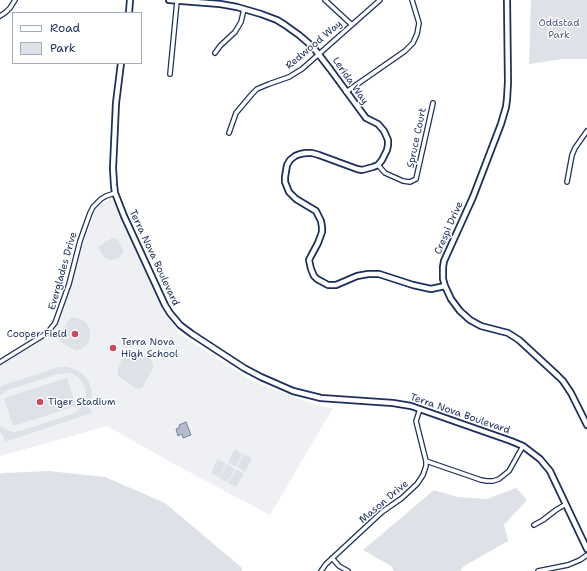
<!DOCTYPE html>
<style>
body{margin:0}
#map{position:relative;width:587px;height:571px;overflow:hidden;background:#fff;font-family:"Shantell Sans",sans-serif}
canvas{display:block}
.legend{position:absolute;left:12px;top:12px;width:130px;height:52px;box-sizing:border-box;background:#fff;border:1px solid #a4acbf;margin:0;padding:5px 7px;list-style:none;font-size:12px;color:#1b2f5e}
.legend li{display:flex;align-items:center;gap:8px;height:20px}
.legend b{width:20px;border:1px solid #a4acbf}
</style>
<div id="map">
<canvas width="587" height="571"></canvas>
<ul class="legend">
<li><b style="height:5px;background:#fff"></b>Road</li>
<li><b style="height:11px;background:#dee1e7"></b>Park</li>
</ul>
</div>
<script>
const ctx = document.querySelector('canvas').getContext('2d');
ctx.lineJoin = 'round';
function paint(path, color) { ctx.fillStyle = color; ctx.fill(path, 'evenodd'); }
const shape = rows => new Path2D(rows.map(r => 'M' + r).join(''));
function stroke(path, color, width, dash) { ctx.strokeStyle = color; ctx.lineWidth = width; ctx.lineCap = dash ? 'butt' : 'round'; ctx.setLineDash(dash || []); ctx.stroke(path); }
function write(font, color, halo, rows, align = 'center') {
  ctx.font = font + ' "Shantell Sans",sans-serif'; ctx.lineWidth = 3; ctx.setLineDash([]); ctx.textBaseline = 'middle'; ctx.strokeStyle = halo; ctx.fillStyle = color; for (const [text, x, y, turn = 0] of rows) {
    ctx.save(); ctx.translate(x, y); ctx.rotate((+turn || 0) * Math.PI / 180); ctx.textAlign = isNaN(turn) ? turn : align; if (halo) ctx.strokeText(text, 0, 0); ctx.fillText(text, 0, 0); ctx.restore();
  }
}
paint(shape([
 [111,198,178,333,252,381,319,406,333,408,270,515,176,465,107,426,0,456,0,364,52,328,96,208]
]), '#eff0f4');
paint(shape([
 [531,0,587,0,587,59,563,59,529,64],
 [112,238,117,239,124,251,120,257,115,259,110,260,105,258,101,253,98,247],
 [70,318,76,318,82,320,87,324,90,331,90,339,88,343,84,347,77,351,59,341,58,337],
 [134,353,139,353,144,355,150,359,154,366,142,388,137,389,118,376,118,368,120,363,122,359,127,356],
 [59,367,66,367,72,368,77,370,86,377,89,382,92,391,91,401,88,408,90,408,92,413,5,442,3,436,4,436,0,433,0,426,9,431,15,432,20,431,72,414,77,411,81,407,86,397,85,387,80,379,76,376,71,373,66,373,58,374,8,390,0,395,0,387,4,385],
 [67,378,76,406,13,426,4,398],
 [235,449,243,454,236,467,228,462],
 [244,454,252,459,245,472,237,467],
 [218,459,226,464,219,477,211,473],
 [227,464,235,469,227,482,219,478],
 [236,469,244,474,236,487,228,483],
 [49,471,105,477,165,503,242,568,242,571,0,571,0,474,3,473],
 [516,488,527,500,504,525,508,541,464,566,460,571,394,571,391,566,363,550,434,490,457,497,487,499]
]), '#dee1e7');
const water = shape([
 [186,422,191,435,183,438,182,434,178,436,176,429,180,427,179,425,186,422]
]);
paint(water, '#b5bbca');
stroke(water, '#77839f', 1);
const minor = shape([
 [325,0,352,25],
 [0,16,6,12,10,8,15,0],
 [215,53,220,46,235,32,241,22,244,9],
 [170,74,177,1],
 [346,92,405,51,413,43,417,34,419,23,412,0],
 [229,133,236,113,252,94,257,89,269,84,289,77,302,69,380,0],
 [378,165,385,173,403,181,410,182,416,179,433,103],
 [567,182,572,155,575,148,587,131],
 [0,362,47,333,55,323,69,284,80,241,90,213,93,207,101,199,106,196,115,193],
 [426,461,481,480,487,481,493,481,499,479,509,471,523,446],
 [534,525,543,520,556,510,566,504],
 [332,558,339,566,348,571],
 [321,571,326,564,382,512,402,498,417,484,423,475,426,466,426,461,416,421,420,409],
 [538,571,568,565,580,560,587,555]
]);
const tertiary = shape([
 [169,0,220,4,237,7,261,14,277,20,285,25,299,35,313,47,330,69,363,114,366,118,378,124,384,131,388,140,388,145,387,150,382,160,378,165,373,167,362,170,357,169,319,155,312,153,306,153,300,154,295,156,290,160,287,165,285,177,285,182,289,192,296,199,316,211,321,221,322,227,322,232,318,243,311,256,309,260,311,269,314,276,317,279,328,285,336,285,357,276,368,274,379,274,413,285,431,289,445,286],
 [507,0,508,82,507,99,506,107,501,124,473,197,444,261,443,267,443,279,445,286,451,299,460,311,470,320,481,326,508,333,519,340,558,376,563,381,571,393,587,425],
 [129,13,130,0],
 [121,63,116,103,113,168,114,185,115,193,124,216,165,305,170,313,180,325,192,334,244,368,261,377,293,391,321,398,393,403,411,406,511,441,523,446,540,459,550,471,587,549]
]);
stroke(minor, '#1b2f5e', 6);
stroke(tertiary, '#1b2f5e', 8);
stroke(minor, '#fff', 3.5);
stroke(tertiary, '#fff', 4.5);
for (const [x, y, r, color] of [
 [75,334,4,"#d1495b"],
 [113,348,4,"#d1495b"],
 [40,402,4,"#d1495b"]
]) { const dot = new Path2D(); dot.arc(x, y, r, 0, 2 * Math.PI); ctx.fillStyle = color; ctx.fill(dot); stroke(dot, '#fff', 1.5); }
write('10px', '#4c5c80', '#fff', [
 ["Oddstad",559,23],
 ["Park",559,35]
]);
write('10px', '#1b2f5e', '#fff', [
 ["Redwood Way",314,45,-40],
 ["Lerida Way",350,81,55],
 ["Spruce Court",417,138,-78],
 ["Crespi Drive",449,228,-66],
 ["Terra Nova Boulevard",154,258,65],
 ["Everglades Drive",63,271,-74],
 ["Terra Nova Boulevard",460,414,19],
 ["Mason Drive",384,502,-40]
]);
write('10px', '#1b2f5e', '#fff', [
 ["Cooper Field",67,334,"right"],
 ["Terra Nova",121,342],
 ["High School",121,354],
 ["Tiger Stadium",48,402]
], 'left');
</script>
